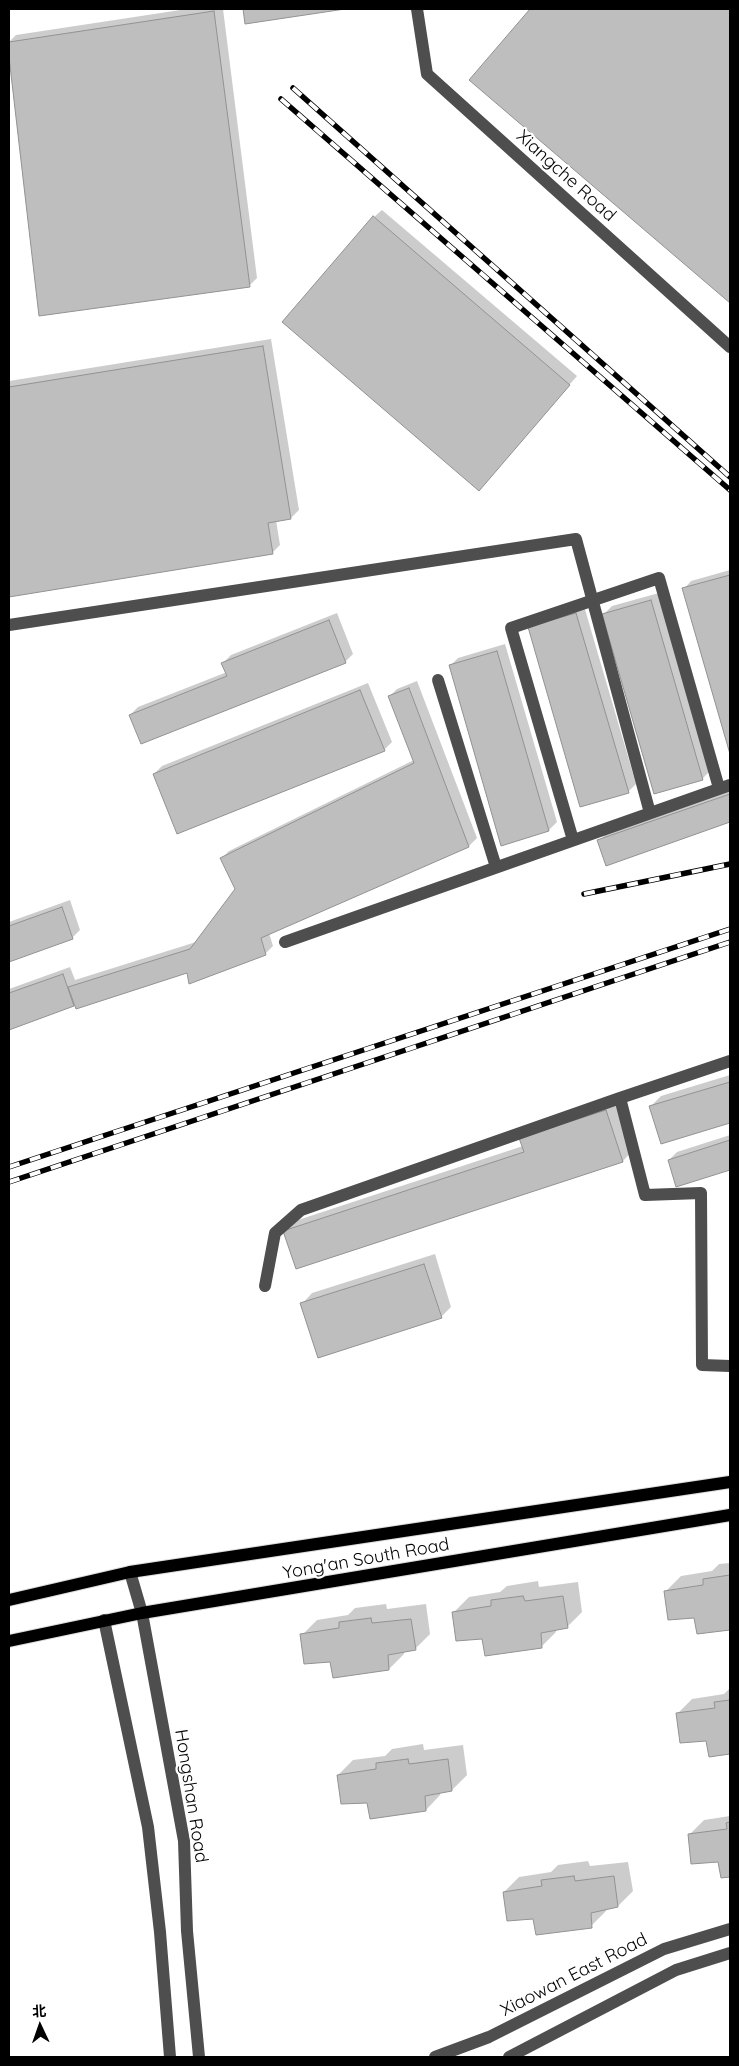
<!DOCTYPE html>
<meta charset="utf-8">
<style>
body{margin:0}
#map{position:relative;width:739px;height:2066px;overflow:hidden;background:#fff;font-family:Quicksand,"Noto Sans SC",sans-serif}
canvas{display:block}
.frame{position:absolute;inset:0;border:10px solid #000;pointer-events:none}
.north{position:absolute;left:15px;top:2001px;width:50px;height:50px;-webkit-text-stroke:4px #fff;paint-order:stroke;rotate:357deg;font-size:14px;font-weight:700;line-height:20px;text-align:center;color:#000}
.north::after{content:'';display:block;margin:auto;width:18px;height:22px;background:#000;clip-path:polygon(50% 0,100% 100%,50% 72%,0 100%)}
</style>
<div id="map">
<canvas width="739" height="2066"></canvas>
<div class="frame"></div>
<div class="north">北</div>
</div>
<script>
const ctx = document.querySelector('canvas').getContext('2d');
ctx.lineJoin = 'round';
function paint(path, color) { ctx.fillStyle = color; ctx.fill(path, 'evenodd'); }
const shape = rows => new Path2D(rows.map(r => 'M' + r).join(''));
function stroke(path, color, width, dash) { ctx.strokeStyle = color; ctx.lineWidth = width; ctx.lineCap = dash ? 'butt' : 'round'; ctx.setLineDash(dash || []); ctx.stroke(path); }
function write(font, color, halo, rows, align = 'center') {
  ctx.font = font + ' Quicksand,sans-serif'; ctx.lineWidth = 4.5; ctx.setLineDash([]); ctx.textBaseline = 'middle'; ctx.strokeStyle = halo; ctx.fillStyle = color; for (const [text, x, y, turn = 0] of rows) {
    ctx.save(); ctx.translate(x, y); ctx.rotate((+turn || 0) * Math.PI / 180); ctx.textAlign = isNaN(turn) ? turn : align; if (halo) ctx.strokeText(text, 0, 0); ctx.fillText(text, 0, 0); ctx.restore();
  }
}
paint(shape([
 [187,9,223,9,257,278,249,286,40,314,9,42,16,35],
 [244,9,337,9,246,23],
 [532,9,730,9,730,302,470,80],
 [382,210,577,376,486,481,374,217],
 [271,339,299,510,291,518,276,520,280,545,272,553,9,596,9,381],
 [730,570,730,750,684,589,691,581],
 [659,593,710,771,702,779,604,614,612,606],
 [584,606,636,784,628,792,529,628],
 [337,613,353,654,345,662,130,715,138,707,227,672,223,663,231,655],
 [505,644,557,822,549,830,450,666,458,658],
 [417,681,477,838,469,846,269,933,273,946,265,954,188,971,75,1004,9,1028,9,989,70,967,75,980,196,942,237,889,221,859,229,851,414,760,389,697,397,689],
 [368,683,392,742,384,750,154,774,162,766],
 [730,790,730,821,607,864,599,841,607,833],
 [70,900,80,930,72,938,9,961,9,922],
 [730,1075,730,1122,662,1143,651,1106,661,1096],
 [616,1100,633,1150,623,1161,296,1267,285,1231,295,1221,523,1146],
 [730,1135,730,1169,677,1185,669,1160,677,1152],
 [435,1254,451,1307,441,1317,302,1304,312,1293],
 [730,1563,730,1629,698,1633,695,1617,666,1591,681,1576,712,1571,719,1564],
 [538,1581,539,1587,578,1582,582,1612,567,1627,556,1629,556,1632,541,1647,483,1638,454,1612,469,1597,500,1592,507,1586],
 [386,1604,387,1609,426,1604,430,1634,415,1649,404,1651,404,1654,389,1669,331,1660,302,1635,317,1620,348,1615,355,1608],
 [730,1688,730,1753,710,1756,707,1740,677,1714,692,1699,724,1694],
 [423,1744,424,1750,463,1745,467,1775,452,1790,440,1792,440,1795,426,1810,368,1801,338,1775,353,1760,385,1756,392,1749],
 [730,1816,730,1876,722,1877,719,1861,689,1835,704,1820],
 [588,1861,590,1866,628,1862,633,1891,618,1906,606,1909,606,1911,591,1926,534,1918,504,1892,519,1877,551,1872,558,1865]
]), '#0003');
const building = shape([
 [243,9,345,9,245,24,243,9],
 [530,9,730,9,730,303,469,80,530,9],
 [214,11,250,287,39,316,9,57,9,42,214,11],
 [373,216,570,385,479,491,282,322,373,216],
 [263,346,291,519,268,523,273,554,9,597,9,387,263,346],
 [730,575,730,754,682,588,730,575],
 [651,600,703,780,654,794,602,614,651,600],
 [576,613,629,793,580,807,528,627,576,613],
 [329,620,346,663,141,744,129,715,227,676,221,663,329,620],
 [497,651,549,831,501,846,449,665,497,651],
 [409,688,469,847,261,938,266,955,189,984,187,973,76,1009,68,987,190,949,235,889,220,858,414,763,388,696,409,688],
 [360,690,385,751,177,834,153,774,360,690],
 [730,794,730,822,606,866,597,840,730,794],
 [62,907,73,939,9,962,9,926,62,907],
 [63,974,74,1006,9,1030,9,993,63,974],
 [730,1082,730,1123,661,1144,649,1106,730,1082],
 [606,1110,623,1162,296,1269,283,1231,524,1152,519,1138,606,1110],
 [730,1140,730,1170,676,1187,668,1160,730,1140],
 [424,1264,442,1318,318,1358,300,1303,424,1264],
 [730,1575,730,1630,697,1634,694,1618,668,1620,664,1591,703,1585,703,1579,730,1575],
 [523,1596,525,1601,563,1596,568,1628,541,1633,542,1648,485,1656,482,1639,456,1641,452,1612,491,1606,491,1600,523,1596],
 [371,1618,372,1623,411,1619,416,1650,388,1655,389,1670,333,1678,330,1662,304,1664,300,1634,339,1628,339,1622,371,1618],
 [730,1700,730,1754,709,1757,706,1741,680,1743,676,1713,715,1708,714,1702,730,1700],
 [408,1759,409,1764,448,1759,452,1791,425,1796,426,1811,370,1819,367,1803,341,1804,337,1775,376,1769,376,1763,408,1759],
 [730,1822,730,1877,721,1878,718,1862,691,1864,688,1834,727,1829,726,1823,730,1822],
 [574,1876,575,1881,614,1876,618,1907,591,1913,592,1928,536,1935,533,1919,507,1921,503,1892,542,1886,541,1880,574,1876]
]);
paint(building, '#bebebe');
stroke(building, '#929292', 1);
const major = shape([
 [9,1600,130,1572,730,1482],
 [9,1641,142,1613,730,1515]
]);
stroke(major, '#dbdbdb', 14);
stroke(shape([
 [417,9,427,74,730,347],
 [9,625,576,539,650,813],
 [438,680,496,867],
 [573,840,511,628,659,578,719,788],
 [285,942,730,785],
 [730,1061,620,1098,645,1195,701,1193,702,1365,730,1366],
 [265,1286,275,1233,301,1210,620,1098],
 [130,1572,142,1613,184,1841,187,1931,199,2057],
 [104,1620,148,1827,160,1932,170,2057],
 [435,2057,489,2037,664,1949,730,1929],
 [509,2057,676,1970,730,1953]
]), '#4e4e4e', 12);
stroke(major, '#000', 12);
const rail = shape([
 [293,88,730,477],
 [281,99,730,490],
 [584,894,730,864],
 [9,1167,730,929],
 [9,1182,730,942]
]);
stroke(rail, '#000', 5.5);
stroke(rail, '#fff', 4, [11]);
write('18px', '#000', '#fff', [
 ["Xiangche Road",566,176,42],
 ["Yong'an South Road",366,1559,-10],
 ["Hongshan Road",191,1796,81],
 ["Xiaowan East Road",574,1975,-27]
]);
</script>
